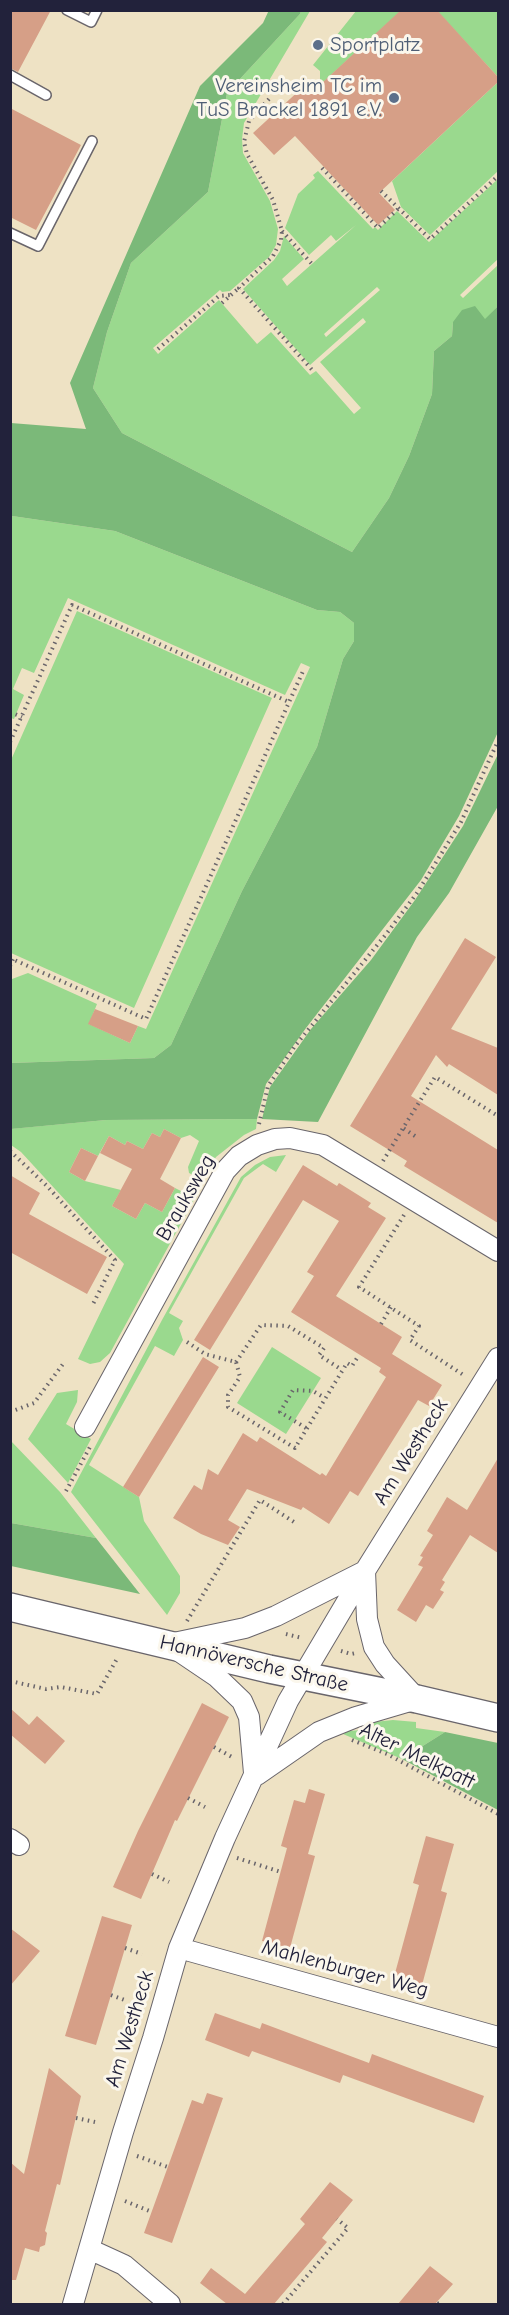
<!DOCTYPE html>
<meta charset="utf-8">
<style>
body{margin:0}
#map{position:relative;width:509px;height:2315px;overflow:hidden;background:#eee2c4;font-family:"Comic Neue",sans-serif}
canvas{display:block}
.frame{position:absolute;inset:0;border:12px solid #22223b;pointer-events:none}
</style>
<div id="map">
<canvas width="509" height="2315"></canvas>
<div class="frame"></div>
</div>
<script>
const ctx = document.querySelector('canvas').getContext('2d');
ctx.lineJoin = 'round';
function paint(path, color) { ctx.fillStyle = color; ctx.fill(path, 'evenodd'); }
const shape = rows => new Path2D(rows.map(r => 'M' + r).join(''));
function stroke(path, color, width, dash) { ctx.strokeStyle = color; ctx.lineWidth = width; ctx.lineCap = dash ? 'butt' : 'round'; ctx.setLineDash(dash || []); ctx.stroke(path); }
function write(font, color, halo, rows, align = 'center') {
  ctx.font = font + ' "Comic Neue",sans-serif'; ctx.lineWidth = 6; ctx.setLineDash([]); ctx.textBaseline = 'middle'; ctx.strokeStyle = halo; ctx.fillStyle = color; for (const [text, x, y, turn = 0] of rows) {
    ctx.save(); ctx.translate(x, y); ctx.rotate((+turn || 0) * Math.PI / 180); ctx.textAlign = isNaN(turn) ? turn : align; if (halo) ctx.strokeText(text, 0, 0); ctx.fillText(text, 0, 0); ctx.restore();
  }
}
paint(shape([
 [301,11,310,11,244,123,242,139,243,153,270,201,278,229,276,245,269,257,230,291,222,292,220,290,153,348,158,354,219,300,257,344,271,332,310,375,316,371,354,414,361,408,320,362,366,322,363,318,310,365,243,289,274,260,280,251,284,236,304,259,282,279,287,286,356,225,336,241,331,235,309,255,285,228,298,194,315,178,313,175,318,171,373,229,375,227,378,230,397,211,429,242,498,179,498,259,460,295,463,298,498,265,498,306,485,320,453,322,452,336,434,351,432,394,409,456,389,498,352,552,122,433,93,388,107,332,131,263,208,192,227,93,300,14],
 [377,287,380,290,326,337,324,334],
 [356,11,401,11,320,85,320,71,313,65],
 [437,11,498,11,498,77],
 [498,82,498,171,430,235,401,207,392,181],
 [12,516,115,531,317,610,340,612,354,623,354,641,343,659,317,747,242,891,171,1045,154,1058,11,1063,11,982,12,979,28,973,97,1004,89,1024,130,1043,138,1026,146,1029,310,667,301,663,285,695,68,598,34,673,22,668,13,689,24,695,14,719,11,718],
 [77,611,272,698,134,1008,11,953,11,760],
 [257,1119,256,1129,244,1135,216,1157,203,1180,189,1173,188,1167,199,1141,190,1135,181,1138,164,1129,160,1137,152,1133,143,1149,127,1141,125,1145,109,1136,98,1156,81,1148,69,1172,85,1181,121,1190,112,1206,136,1219,145,1203,162,1212,175,1188,195,1198,110,1353,100,1362,90,1364,78,1359,124,1264,21,1152,11,1145,10,1129,106,1120],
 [286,1155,276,1172,263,1164,244,1178,169,1313,183,1321,179,1328,183,1340,174,1356,155,1346,89,1465,139,1497,144,1521,180,1576,180,1593,167,1615,71,1492,162,1320,241,1177,255,1165,270,1157],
 [272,1347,321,1378,286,1434,237,1403],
 [78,1390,77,1402,66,1424,91,1439,68,1483,28,1439,57,1393],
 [10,1440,60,1492,96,1538,11,1523],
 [393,1720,416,1722,416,1728,445,1732,402,1759,343,1734,349,1731,374,1729,374,1722]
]), '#9ad98e');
paint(shape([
 [269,10,301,11,300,14,227,93,208,192,131,263,107,332,93,388,122,433,352,552,389,498,409,456,432,394,434,351,452,336,453,322,462,310,475,306,485,319,498,306,498,732,459,816,421,880,306,1028,266,1084,257,1119,106,1120,11,1129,11,1063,154,1058,171,1045,242,891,317,747,343,659,354,641,354,623,340,612,317,610,115,531,12,516,11,519,11,423,86,429,70,383,200,86,263,23],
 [498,754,498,806,449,893,417,937,318,1122,262,1119,270,1087,311,1029,371,960,415,900,463,826],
 [11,1523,96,1538,140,1594,11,1566],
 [445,1732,498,1743,498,1810,402,1759]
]), '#7bb979');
paint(shape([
 [10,10,51,10,18,72,10,68],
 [401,10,437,10,498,77,498,82,379,193,395,210,378,225,295,136,274,155,253,133,303,87,310,94],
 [10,108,81,145,36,230,10,217],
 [465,938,496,957,451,1029,498,1048,498,1095,449,1064,447,1067,436,1055,411,1096,498,1150,498,1223,404,1166,407,1161,350,1126],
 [95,1009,138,1026,130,1043,88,1024],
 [164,1129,181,1138,160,1179,175,1188,162,1212,145,1203,136,1219,112,1206,132,1169,100,1153,109,1136,125,1145,127,1141,143,1149,152,1133,160,1137],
 [81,1148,98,1156,85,1181,69,1172],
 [303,1165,337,1186,339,1183,371,1203,368,1207,386,1218,336,1296,402,1337,392,1354,442,1385,429,1406,418,1400,358,1496,350,1491,329,1524,303,1507,301,1510,247,1489,228,1520,240,1527,228,1545,201,1534,173,1518,194,1485,202,1490,208,1469,218,1475,243,1433,257,1442,260,1437,320,1475,322,1473,326,1476,386,1377,379,1372,381,1368,291,1312,314,1276,307,1272,339,1221,303,1200,210,1350,194,1340],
 [10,1175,40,1193,29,1214,107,1257,87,1294,10,1252],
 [203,1357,219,1367,139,1497,123,1487],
 [498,1458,498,1553,470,1535,442,1580,445,1582,440,1590,444,1592,433,1609,426,1605,416,1622,397,1610,423,1567,418,1565,423,1557,420,1556,433,1535,427,1531,447,1497,467,1510],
 [202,1703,229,1717,177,1821,175,1820,141,1899,113,1887,138,1831],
 [10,1708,29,1725,37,1716,65,1741,45,1764,10,1734],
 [309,1789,325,1794,308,1854,315,1856,290,1948,262,1941,287,1848,281,1846,294,1800,305,1803],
 [426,1836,454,1844,441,1891,447,1893,422,1985,394,1977,419,1885,413,1883],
 [102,1916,132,1925,96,2045,65,2036],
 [10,1928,40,1951,10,1986],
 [215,2013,260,2029,262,2023,369,2063,372,2054,484,2096,474,2123,343,2075,340,2083,252,2051,249,2057,205,2040],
 [49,2068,81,2096,60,2185,57,2184,45,2231,47,2233,45,2245,40,2247,39,2252,25,2248,16,2280,10,2280,10,2162,24,2174],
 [207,2093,223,2098,172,2243,144,2233,192,2100,203,2104],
 [330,2182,353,2200,322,2238,327,2242,274,2304,227,2304,200,2283,211,2268,245,2294,305,2224,300,2219],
 [430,2266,453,2284,435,2304,398,2304]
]), '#d69f87');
const lane = shape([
 [67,10,91,22,97,10],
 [10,75,46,95],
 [10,233,38,246,92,141]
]);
const street = shape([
 [85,1427,225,1171,239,1156,257,1145,275,1139,290,1138,323,1145,498,1251],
 [169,1644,245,1628,276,1616,365,1571],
 [180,1652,217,1677,242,1701,249,1717,254,1773],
 [257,1775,319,1732,356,1717,417,1699,385,1664,374,1647,367,1619,365,1571],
 [10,1839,19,1845],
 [179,1948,498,2037],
 [89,2249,124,2265,170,2304],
 [73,2304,123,2132,153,2038,179,1948,225,1838,288,1701,365,1571,498,1358]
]);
const secondary = shape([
 [10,1607,269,1669,417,1699,498,1718]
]);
stroke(lane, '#69656b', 12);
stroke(street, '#69656b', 22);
stroke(secondary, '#69656b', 30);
stroke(shape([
 [269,99,249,121,244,142,247,154,273,200,282,231,281,240,273,256,239,288,314,372],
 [322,168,378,228,398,209],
 [381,191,430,239,498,176],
 [282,231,312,264],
 [222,303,239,288],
 [158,349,219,296,231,295],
 [10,712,22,717],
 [10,742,72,605,289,702],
 [10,958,146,1019,304,669],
 [10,966,13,959],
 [259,1124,268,1086,295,1046,387,933,417,893,461,822,498,741],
 [415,1136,403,1128,435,1077,498,1116],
 [10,1151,46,1185,115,1260,92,1306],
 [383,1161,403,1128],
 [404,1215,359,1287,419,1326,410,1340,465,1376],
 [381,1324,391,1307],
 [187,1342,205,1354,236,1362,240,1377,228,1395,228,1407,295,1448,347,1363,352,1366,359,1355],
 [236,1362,261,1325,288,1326,324,1348,319,1355,342,1370],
 [10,1412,34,1403,63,1364],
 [306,1428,280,1412,293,1390,313,1391,325,1398],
 [66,1491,90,1447],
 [187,1621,260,1500,294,1522],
 [286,1634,302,1638],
 [341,1651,351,1654,356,1653],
 [10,1681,46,1689,61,1687,97,1694,118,1657],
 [352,1740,387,1754,498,1814],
 [214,1747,232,1757],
 [188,1798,205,1807],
 [237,1858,281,1872],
 [152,1874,169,1882],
 [125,1948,142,1954],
 [111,1995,127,2001],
 [76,2118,95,2122],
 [137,2156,168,2167],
 [125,2201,152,2212],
 [437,2303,439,2304],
 [283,2304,348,2228,337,2219]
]), '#69656b', 4, [1.5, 4.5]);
stroke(lane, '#fff', 9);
stroke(street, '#fff', 20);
stroke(secondary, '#fff', 27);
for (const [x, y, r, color] of [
 [318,45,6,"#5c6f8a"],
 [394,98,6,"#5c6f8a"]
]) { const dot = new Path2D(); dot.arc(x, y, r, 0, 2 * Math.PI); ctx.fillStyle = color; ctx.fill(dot); stroke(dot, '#fbf7ec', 2); }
write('21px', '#4e5e75', '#fbf7ec', [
 ["Sportplatz",330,45],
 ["Vereinsheim TC im",382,86,"right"],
 ["TuS Brackel 1891 e.V.",382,110,"right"]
], 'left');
write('21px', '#22223b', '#fbf7ec', [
 ["Brauksweg",186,1198,-60],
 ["Am Westheck",411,1452,-58],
 ["Hannöversche Straße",254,1664,13],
 ["Alter Melkpatt",417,1756,26],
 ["Mahlenburger Weg",345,1969,15],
 ["Am Westheck",130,2029,-73]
]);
</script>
